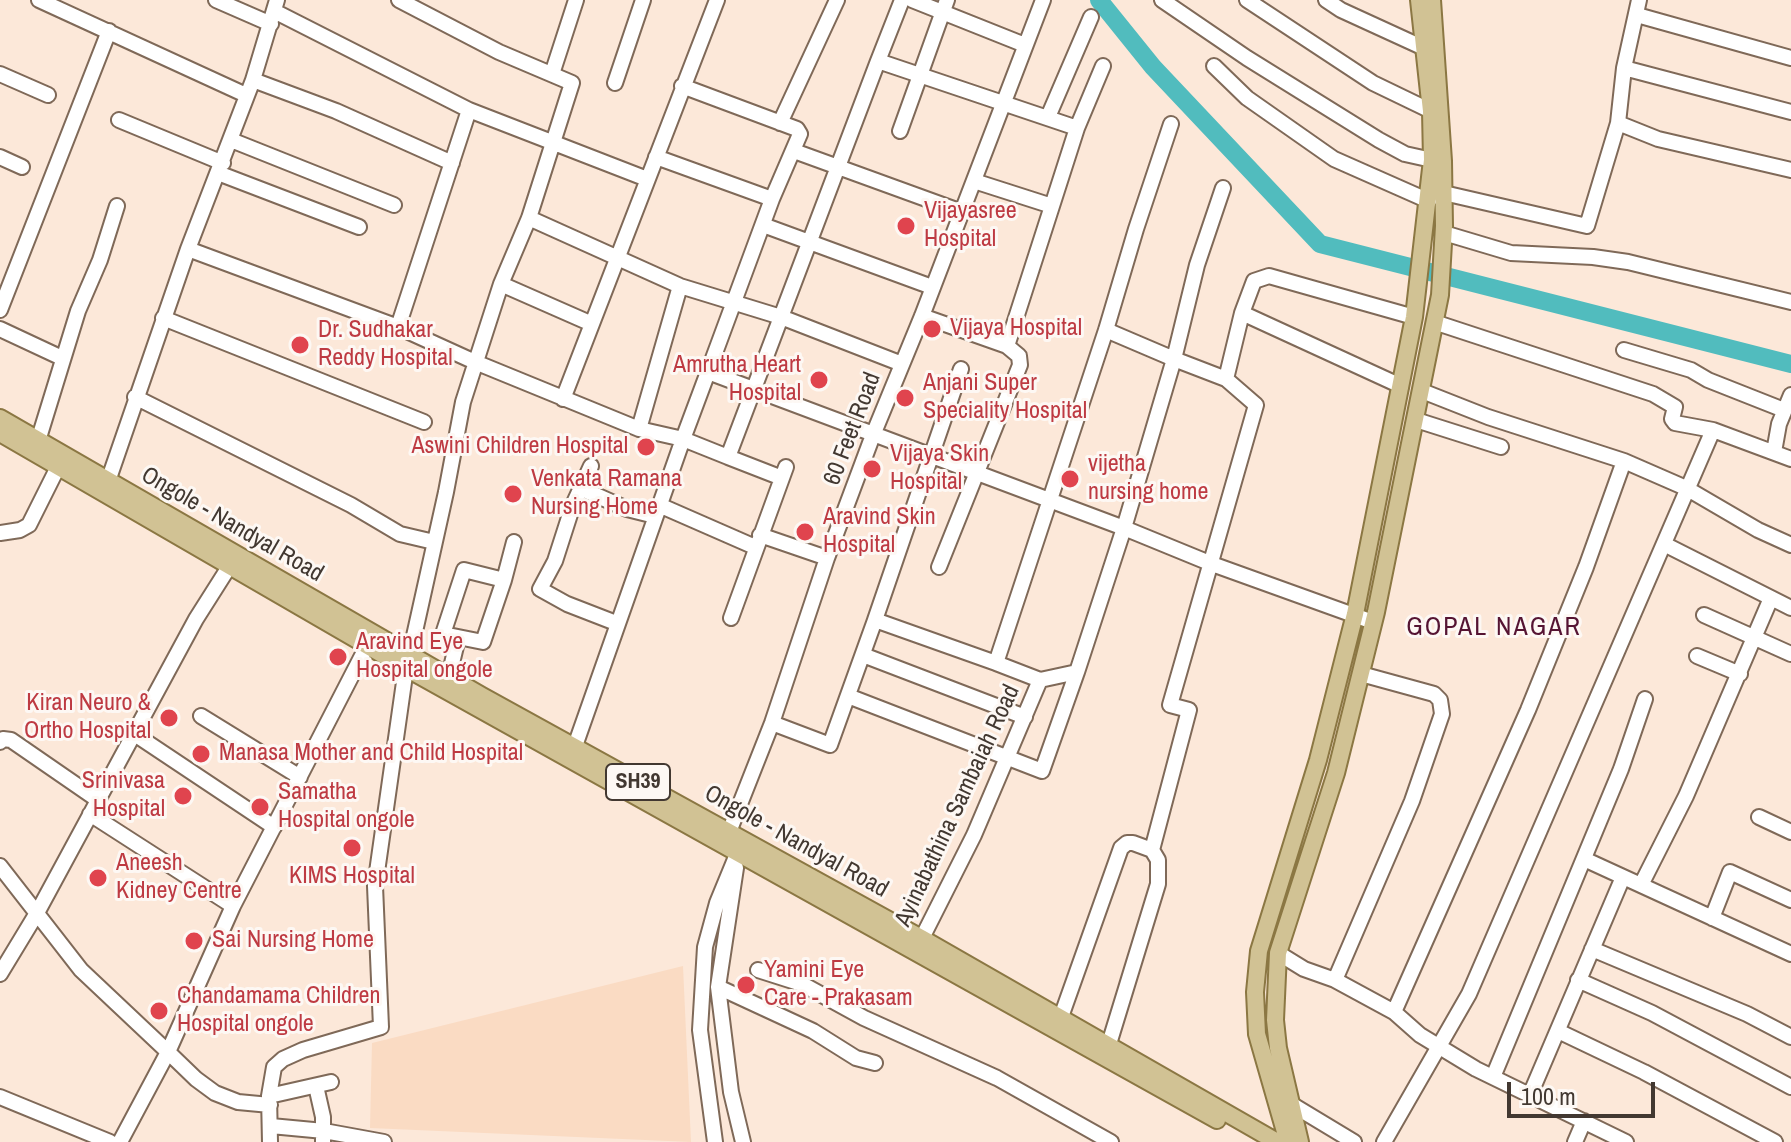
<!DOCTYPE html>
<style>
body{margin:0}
#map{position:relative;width:1791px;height:1142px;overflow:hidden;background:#fce8d9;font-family:"Archivo Narrow",sans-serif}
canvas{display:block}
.scale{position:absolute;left:1507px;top:1082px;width:148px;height:36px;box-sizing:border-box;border:4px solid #423831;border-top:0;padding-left:10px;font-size:24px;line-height:28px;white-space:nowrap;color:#423831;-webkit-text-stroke:6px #fdf8f4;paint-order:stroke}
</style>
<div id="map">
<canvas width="1791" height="1142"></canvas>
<div class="scale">100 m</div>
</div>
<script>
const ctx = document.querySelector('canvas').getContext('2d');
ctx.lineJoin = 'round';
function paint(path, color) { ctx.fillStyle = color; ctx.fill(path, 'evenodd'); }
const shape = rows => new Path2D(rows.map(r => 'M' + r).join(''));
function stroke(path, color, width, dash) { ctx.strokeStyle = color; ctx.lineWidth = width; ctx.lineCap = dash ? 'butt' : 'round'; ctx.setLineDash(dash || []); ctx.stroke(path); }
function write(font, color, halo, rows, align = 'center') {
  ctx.font = font + ' "Archivo Narrow",sans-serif'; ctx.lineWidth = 6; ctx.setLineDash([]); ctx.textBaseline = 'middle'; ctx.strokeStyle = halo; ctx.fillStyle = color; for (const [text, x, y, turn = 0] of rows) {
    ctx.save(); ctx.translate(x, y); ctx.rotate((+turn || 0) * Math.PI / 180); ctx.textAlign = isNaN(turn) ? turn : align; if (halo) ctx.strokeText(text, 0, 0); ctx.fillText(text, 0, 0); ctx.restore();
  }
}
paint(shape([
 [683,966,691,1142,370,1128,372,1043]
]), '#fadbc3');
stroke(shape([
 [1099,0,1153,67,1320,244,1791,364]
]), '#51bcbe', 18);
const minor = shape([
 [39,0,246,95],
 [216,0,271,24],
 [399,0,499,52,572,83,529,218,501,284,463,402,446,492,410,654],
 [912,0,1025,45],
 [1162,0,1247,58,1379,140,1405,154,1432,160],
 [1247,0,1373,83,1431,111],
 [1326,0,1341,10,1424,48],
 [274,11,469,110,647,179],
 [1637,15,1791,58],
 [878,61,902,0],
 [1214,66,1247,98,1334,159,1429,201],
 [1624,68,1791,112],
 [0,74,48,95],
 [552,74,576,0],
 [253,80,336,111,452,163],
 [615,83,643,0],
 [682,86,797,129,800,134,772,199,708,372],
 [1048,117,1091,17],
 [119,120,223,163],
 [780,123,837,0],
 [1618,123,1658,139,1791,170],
 [900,131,947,0],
 [231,140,394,205],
 [794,151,962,212],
 [0,157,22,167],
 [656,157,772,199],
 [218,173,359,227],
 [974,181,1052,206,1077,128,1103,66],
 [1223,188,1197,265,1174,359,1226,379],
 [1435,191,1587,226,1618,123,1624,68,1639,0],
 [529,218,680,286,781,317,902,364],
 [763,225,932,287],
 [1444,233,1511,253,1593,257,1628,262,1791,302],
 [188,249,398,327,475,362,639,429,683,439,708,372,1124,528,1212,564,1373,622],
 [501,284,592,324],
 [0,310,109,31],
 [1242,313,1254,281,1269,276,1414,317],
 [922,316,1007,346,1052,206],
 [163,318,424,422],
 [1434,322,1653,394,1675,407,1672,419,1675,423,1713,430,1791,459],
 [398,327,469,110],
 [0,329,62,358],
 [1624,350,1691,370,1708,380,1784,410],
 [1422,391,1488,417,1624,461,1686,488,1758,530,1791,545],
 [135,397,351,505,400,534,434,542],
 [563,399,717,0],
 [1416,420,1501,447],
 [639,429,680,286],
 [38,441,78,311,100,260,117,206],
 [1774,452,1779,424,1791,395],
 [728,457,782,478],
 [591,466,573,505,555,561,540,589,567,604,616,623],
 [580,488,627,509,655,516],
 [105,490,188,249,253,80,277,0],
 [659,505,755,547],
 [0,533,20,530,29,525,58,467],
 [760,535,827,558],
 [1664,544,1791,608],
 [939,567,1020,365,1019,356,1007,346],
 [504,580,464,570,443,634,483,642,504,580,514,542],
 [1704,615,1791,654],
 [731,618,786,467],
 [875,620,961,369],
 [863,655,1025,717],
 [1697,656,1740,674],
 [449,676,458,638],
 [1040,680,1077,672],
 [848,696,1042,771,1077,672,1124,528,1174,359,1106,330],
 [201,716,300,777],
 [772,723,830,745,875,620,996,663,1106,330,1136,229,1171,124],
 [133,733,274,827],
 [0,742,3,739,11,740,98,800],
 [575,746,683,439,728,457,878,61,1077,128],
 [90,814,233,906],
 [1759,817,1791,832],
 [729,832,772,723,827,558,873,435,922,316,1043,0],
 [1152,850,1189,710,1170,705,1256,405,1226,379,1242,313,1401,386],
 [1584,859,1791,954],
 [0,866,81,970,168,1052,120,1142],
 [736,868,718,987,731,1092,743,1142],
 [1641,885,1686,796,1771,598],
 [1712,918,1730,872,1791,900],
 [917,948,974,835,1040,680,996,663],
 [1592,949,1747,1014,1791,1037],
 [1278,953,1304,969,1335,980,1394,1012,1420,1035,1476,1069,1626,1142],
 [758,970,802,984,864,1018,997,1078,1111,1142],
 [0,974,37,913,196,619,234,559],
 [1335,980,1412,801,1442,714,1440,700,1434,694,1361,674],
 [1578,980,1652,1013,1791,1087],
 [718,987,813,1031,856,1058,875,1063],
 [1394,1012,1528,710,1586,567,1624,461],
 [1061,1017,1121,848,1127,843,1133,843,1152,850,1158,860,1158,884,1109,1044],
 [1558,1031,1644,1072,1775,1142],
 [1493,1077,1621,769,1645,699],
 [316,1086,323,1117,323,1142],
 [1530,1095,1623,877],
 [269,1096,331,1082],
 [0,1097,110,1142],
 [1291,1104,1354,1142],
 [270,1105,238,1102,215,1093,196,1079,168,1052,233,906,367,646],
 [271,1126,324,1131,384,1142],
 [270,1142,269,1096,274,1067,283,1059,303,1050,381,1027,375,886,406,668],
 [715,1142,700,1030,705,947,717,903,738,852],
 [1384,1142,1469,994,1713,430],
 [1575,1142,1584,1121]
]);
const major = shape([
 [0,418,482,696,923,939,1277,1142],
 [0,433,406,668,1217,1120],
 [1288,1142,1257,1034,1255,992,1259,951,1318,760,1355,614,1414,317,1432,160,1431,111,1419,0],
 [1300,1142,1278,1048,1275,1020,1278,953,1336,773,1376,612,1440,295,1444,226,1443,161,1432,0]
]);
stroke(minor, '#7f6958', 18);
stroke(major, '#8b7743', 20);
stroke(minor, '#fff', 14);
stroke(major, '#d1c294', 16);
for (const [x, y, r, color] of [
 [906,226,10,"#e0444e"],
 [932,329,10,"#e0444e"],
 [300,345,10,"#e0444e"],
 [819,380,10,"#e0444e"],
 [905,398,10,"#e0444e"],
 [646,447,10,"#e0444e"],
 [872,469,10,"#e0444e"],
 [1070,479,10,"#e0444e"],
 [513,494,10,"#e0444e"],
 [805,532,10,"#e0444e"],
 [338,657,10,"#e0444e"],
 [169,718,10,"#e0444e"],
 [201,754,10,"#e0444e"],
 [183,796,10,"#e0444e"],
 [260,807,10,"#e0444e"],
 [352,848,10,"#e0444e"],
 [98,878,10,"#e0444e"],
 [194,941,10,"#e0444e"],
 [746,985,10,"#e0444e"],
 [159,1011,10,"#e0444e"]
]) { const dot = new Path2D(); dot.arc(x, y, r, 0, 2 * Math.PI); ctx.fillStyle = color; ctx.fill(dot); stroke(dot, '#fdf8f4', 3); }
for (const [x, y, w] of [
 [638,782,64]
]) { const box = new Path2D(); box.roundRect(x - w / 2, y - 18, w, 36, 6); ctx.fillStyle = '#fdf8f4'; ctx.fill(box); stroke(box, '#423831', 2); }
write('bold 22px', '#423831', null, [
 ["SH39",638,782]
]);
write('24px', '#be3a42', '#fdf8f4', [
 ["Vijayasree",924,212],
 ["Hospital",924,240],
 ["Vijaya Hospital",950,329],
 ["Dr. Sudhakar",318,331],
 ["Reddy Hospital",318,359],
 ["Amrutha Heart",801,366,"right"],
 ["Hospital",801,394,"right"],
 ["Anjani Super",923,384],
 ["Speciality Hospital",923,412],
 ["Aswini Children Hospital",628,447,"right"],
 ["Vijaya Skin",890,455],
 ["Hospital",890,483],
 ["vijetha",1088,465],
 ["nursing home",1088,493],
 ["Venkata Ramana",531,480],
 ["Nursing Home",531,508],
 ["Aravind Skin",823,518],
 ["Hospital",823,546],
 ["Aravind Eye",356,643],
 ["Hospital ongole",356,671],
 ["Kiran Neuro &",151,704,"right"],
 ["Ortho Hospital",151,732,"right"],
 ["Manasa Mother and Child Hospital",219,754],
 ["Srinivasa",165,782,"right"],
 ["Hospital",165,810,"right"],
 ["Samatha",278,793],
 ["Hospital ongole",278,821],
 ["Aneesh",116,864],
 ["Kidney Centre",116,892],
 ["KIMS Hospital",352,877,"center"],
 ["Sai Nursing Home",212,941],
 ["Yamini Eye",764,971],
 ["Care - Prakasam",764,999],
 ["Chandamama Children",177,997],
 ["Hospital ongole",177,1025]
], 'left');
write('24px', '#423831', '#fdf8f4', [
 ["60 Feet Road",853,429,-69],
 ["Ongole - Nandyal Road",232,525,30],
 ["Ayinabathina Sambaiah Road",958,806,-65],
 ["Ongole - Nandyal Road",796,842,29]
]);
ctx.letterSpacing = '2px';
write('26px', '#551433', '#fdf8f4', [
 ["GOPAL NAGAR",1494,628]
]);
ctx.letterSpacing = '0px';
</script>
